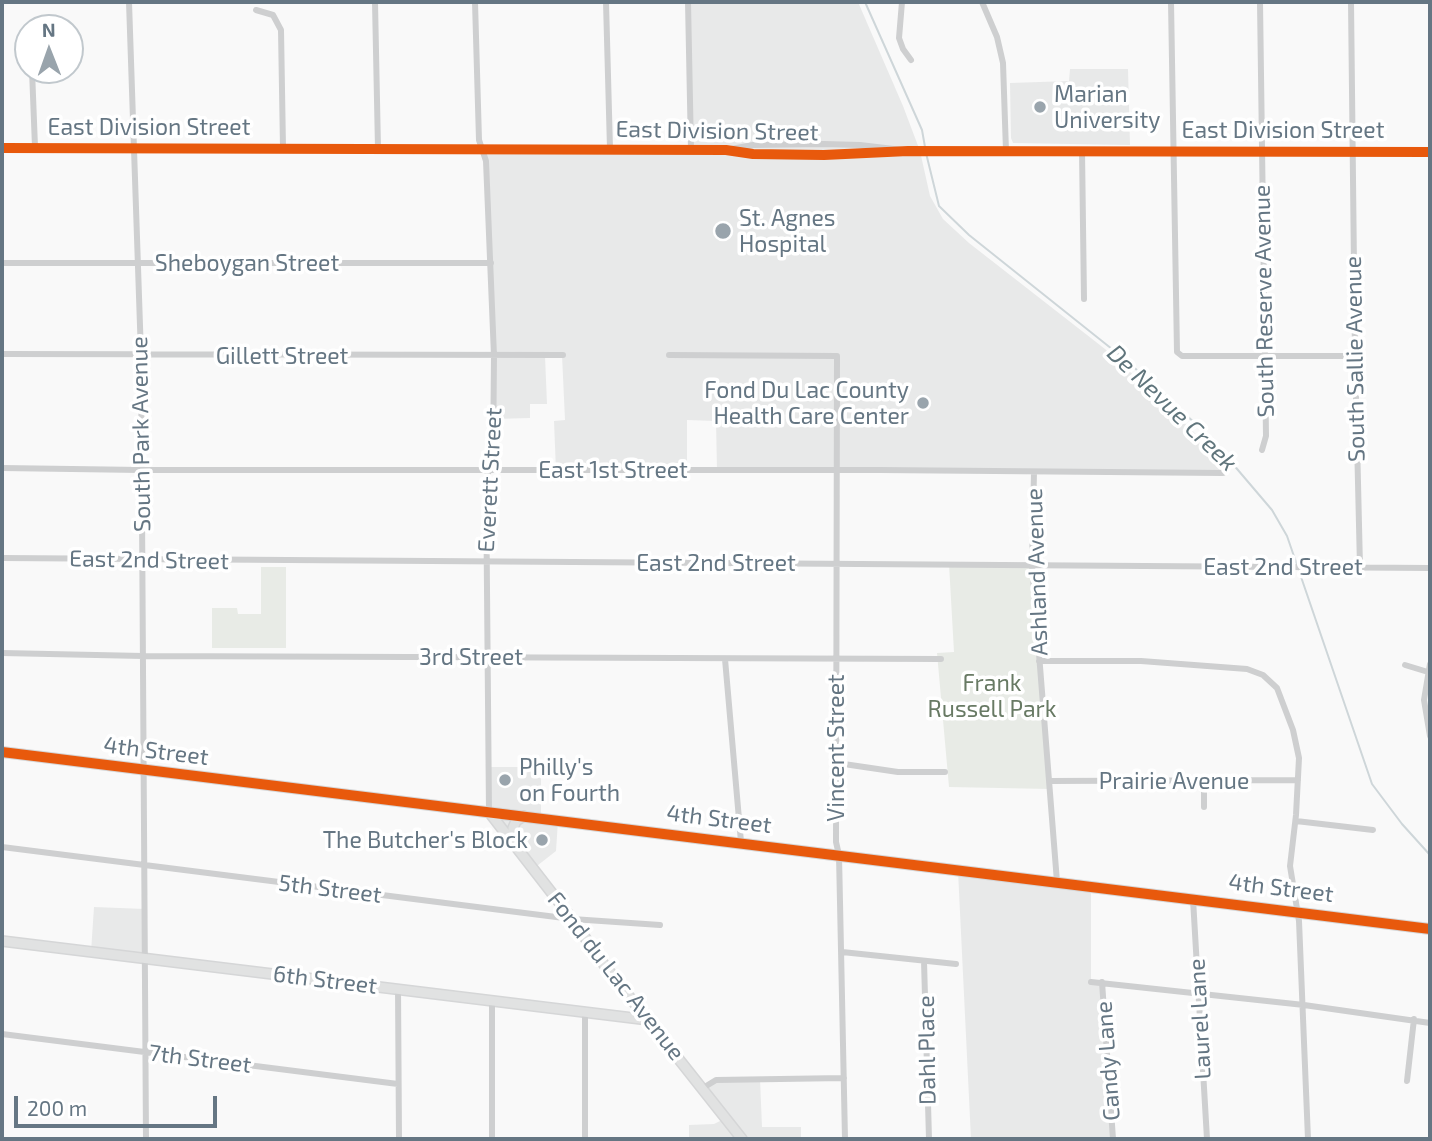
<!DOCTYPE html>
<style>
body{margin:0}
#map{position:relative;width:1432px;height:1141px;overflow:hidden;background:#f9f9f9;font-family:"Exo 2",sans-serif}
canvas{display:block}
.frame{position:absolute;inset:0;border:4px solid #657683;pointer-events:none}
.north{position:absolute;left:14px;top:14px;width:70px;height:70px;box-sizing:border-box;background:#fff;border:2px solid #c1c8cd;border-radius:50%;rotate:359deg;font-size:19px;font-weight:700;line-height:28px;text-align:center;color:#657683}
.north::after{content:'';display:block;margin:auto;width:24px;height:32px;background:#99a4ac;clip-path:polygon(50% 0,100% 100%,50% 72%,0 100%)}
.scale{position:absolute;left:14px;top:1096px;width:203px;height:32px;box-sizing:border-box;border:4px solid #657683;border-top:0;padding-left:9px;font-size:21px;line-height:24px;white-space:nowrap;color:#657683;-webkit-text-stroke:5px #fff;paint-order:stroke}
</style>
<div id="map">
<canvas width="1432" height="1141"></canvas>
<div class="frame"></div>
<div class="north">N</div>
<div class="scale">200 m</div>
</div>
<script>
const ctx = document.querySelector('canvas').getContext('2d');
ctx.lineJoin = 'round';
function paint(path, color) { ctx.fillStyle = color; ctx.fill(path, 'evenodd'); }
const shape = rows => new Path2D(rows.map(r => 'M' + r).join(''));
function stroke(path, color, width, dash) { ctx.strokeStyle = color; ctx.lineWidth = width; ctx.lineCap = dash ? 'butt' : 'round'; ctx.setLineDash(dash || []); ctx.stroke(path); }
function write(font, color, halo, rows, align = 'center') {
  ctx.font = font + ' "Exo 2",sans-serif'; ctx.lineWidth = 7; ctx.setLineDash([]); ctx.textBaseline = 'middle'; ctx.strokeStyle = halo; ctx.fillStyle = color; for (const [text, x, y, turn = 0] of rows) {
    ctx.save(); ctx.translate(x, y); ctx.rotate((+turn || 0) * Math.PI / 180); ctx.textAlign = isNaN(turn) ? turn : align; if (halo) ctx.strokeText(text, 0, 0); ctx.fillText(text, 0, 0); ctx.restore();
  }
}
paint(shape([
 [688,2,858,2,903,106,920,151,930,196,943,219,969,243,1105,349,1176,414,1231,470,1223,473,717,470,716,421,687,420,687,470,556,471,554,421,565,420,562,355,545,356,547,404,530,404,530,418,494,419,486,161,482,149,690,150],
 [1070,69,1128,69,1130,145,1013,143,1011,138,1010,83,1069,81],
 [488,767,541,767,541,818,558,821,556,851,533,869,489,812],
 [958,871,1091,886,1091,981,1102,982,1113,1139,971,1139],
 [94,907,145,909,146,959,91,952],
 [760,1079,762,1127,801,1127,801,1139,689,1139,689,1125,714,1124,726,1118,703,1088,713,1081]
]), '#e8e9e9');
paint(shape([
 [949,564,1032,565,1050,789,949,787,937,653,954,652],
 [261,567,286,567,286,648,212,648,212,608,237,608,238,614,261,614]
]), '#e8ebe6');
stroke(shape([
 [865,2,922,130,925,147],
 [926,153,939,206,969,235,1127,361,1209,436,1272,510,1287,536,1297,565],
 [1299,571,1372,784,1402,824,1430,855]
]), '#ced6d9', 2);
const secondary = shape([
 [2,752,1430,929],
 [489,812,572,919,605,966,742,1139],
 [514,844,513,828,516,821,524,816],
 [2,941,649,1020]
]);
stroke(secondary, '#d5d6d7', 12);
stroke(shape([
 [129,2,141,355,146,1139],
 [375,2,378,149],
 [475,2,479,140,486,161,494,356,493,461,486,478,489,812],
 [606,2,610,149],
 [688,2,691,150],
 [902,2,899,38,903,49,911,60],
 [982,2,997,37,1003,63,1006,151],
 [1171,2,1177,352,1182,356,1355,356],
 [1260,2,1266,436,1262,450],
 [1351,2,1355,356,1360,567],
 [256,10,273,15,281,30,283,148],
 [32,70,35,147],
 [2,148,726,150,753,154,824,155,908,151,1430,152],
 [731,149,753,145,824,144,860,145,902,150],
 [1082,151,1084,299],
 [2,263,491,263],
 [2,354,563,355],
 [669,355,837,356,836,842,839,855,845,1139],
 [2,468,141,470,880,470,1223,473],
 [1034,472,1032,565,1057,882],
 [2,558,1430,568],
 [2,653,143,656,941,659],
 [725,659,741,842],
 [1039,661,1141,661,1247,669,1263,675,1277,688,1293,730,1299,758,1296,815,1290,866,1299,921,1308,1139],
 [1430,664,1424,700,1430,736],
 [1405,665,1428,672],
 [837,763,898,772,945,772],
 [1049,781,1298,780],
 [1204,781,1204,807],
 [1296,821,1373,830],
 [2,847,572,919,660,925],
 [1193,899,1207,1139],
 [842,952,956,964],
 [924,961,929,1139],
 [1091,982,1304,1005,1430,1023],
 [1102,982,1113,1139],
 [398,988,399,1139],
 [492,1001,492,1139],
 [2,1034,398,1084],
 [1407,1081,1414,1019],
 [703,1088,716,1080,844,1078],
 [585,1139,585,1013]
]), '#cecfd0', 6);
stroke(secondary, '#e1e2e2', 9);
stroke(shape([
 [2,148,726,150,753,154,824,155,908,151,1430,152],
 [2,752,1430,929]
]), '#e8590c', 10);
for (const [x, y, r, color] of [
 [1040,107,7,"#99a4ac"],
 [723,231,9,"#99a4ac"],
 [923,403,7,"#99a4ac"],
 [505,780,7,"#99a4ac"],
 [542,840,7,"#99a4ac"]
]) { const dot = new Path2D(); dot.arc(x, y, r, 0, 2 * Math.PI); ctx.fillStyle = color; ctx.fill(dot); stroke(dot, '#fff', 2.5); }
write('23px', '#657683', '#fff', [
 ["Marian",1054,94],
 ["University",1054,120],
 ["St. Agnes",739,218],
 ["Hospital",739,244],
 ["Fond Du Lac County",909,390,"right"],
 ["Health Care Center",909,416,"right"],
 ["Philly's",519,767],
 ["on Fourth",519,793],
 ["The Butcher's Block",528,840,"right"]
], 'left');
write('23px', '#657683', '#fff', [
 ["East Division Street",149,127],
 ["East Division Street",1283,130],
 ["East Division Street",717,131,1],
 ["Sheboygan Street",247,263],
 ["South Reserve Avenue",1264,301,-91],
 ["Gillett Street",282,356],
 ["South Sallie Avenue",1355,359,-91],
 ["South Park Avenue",141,434,-91],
 ["East 1st Street",613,470],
 ["Everett Street",490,480,-87],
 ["East 2nd Street",149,560,1],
 ["East 2nd Street",716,563],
 ["East 2nd Street",1283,567],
 ["Ashland Avenue",1037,572,-92],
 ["3rd Street",471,657],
 ["Vincent Street",836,748,-90],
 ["4th Street",156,751,7],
 ["Prairie Avenue",1174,781],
 ["4th Street",719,819,7],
 ["4th Street",1281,888,7],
 ["5th Street",330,889,7],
 ["Fond du Lac Avenue",616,976,52],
 ["6th Street",325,980,7],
 ["Laurel Lane",1200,1019,-93],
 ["Dahl Place",927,1050,-91],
 ["7th Street",200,1059,7],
 ["Candy Lane",1108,1061,-94]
]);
write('23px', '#687a64', '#fff', [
 ["Frank",992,683],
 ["Russell Park",992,709]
]);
write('italic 24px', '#60757c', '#fff', [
 ["De Nevue Creek",1172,408,44]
]);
</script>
